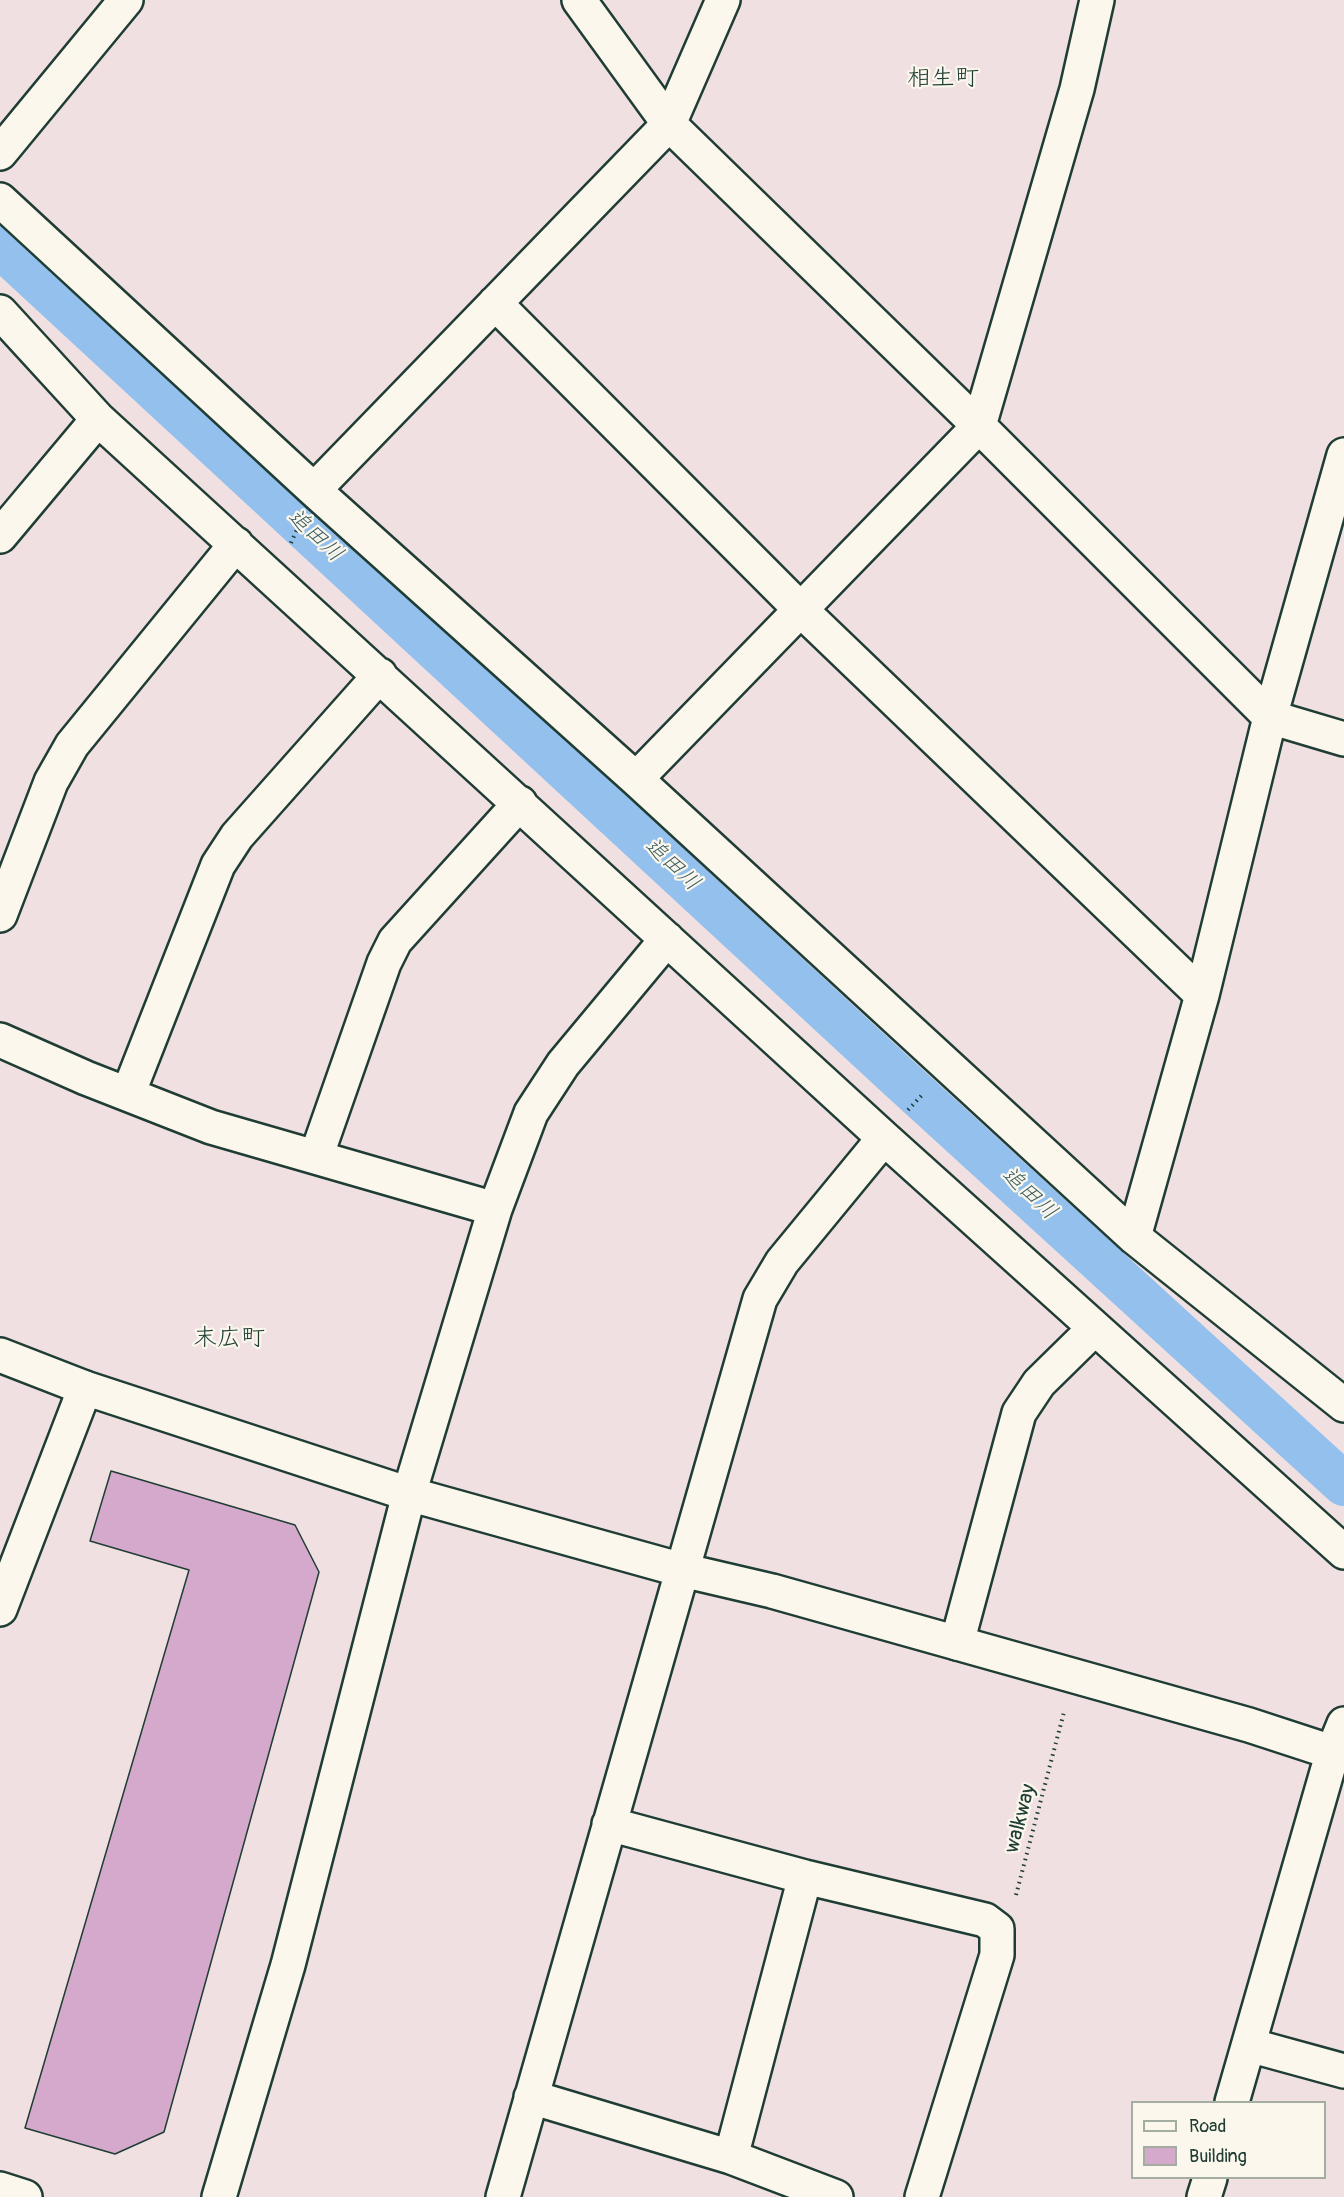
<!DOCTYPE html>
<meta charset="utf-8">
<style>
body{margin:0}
#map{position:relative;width:1344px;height:2197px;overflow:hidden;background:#f0e0e2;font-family:Pangolin,sans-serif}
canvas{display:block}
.legend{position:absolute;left:1131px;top:2101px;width:195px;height:78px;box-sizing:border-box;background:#fbf7ec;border:2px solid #a3ada2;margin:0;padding:8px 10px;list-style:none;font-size:18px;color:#1f3d34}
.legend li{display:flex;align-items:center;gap:12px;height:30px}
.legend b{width:30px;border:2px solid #a3ada2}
</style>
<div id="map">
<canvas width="1344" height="2197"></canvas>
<ul class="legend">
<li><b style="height:8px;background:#fbf7ec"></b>Road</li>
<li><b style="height:16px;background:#d5a9cc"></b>Building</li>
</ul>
</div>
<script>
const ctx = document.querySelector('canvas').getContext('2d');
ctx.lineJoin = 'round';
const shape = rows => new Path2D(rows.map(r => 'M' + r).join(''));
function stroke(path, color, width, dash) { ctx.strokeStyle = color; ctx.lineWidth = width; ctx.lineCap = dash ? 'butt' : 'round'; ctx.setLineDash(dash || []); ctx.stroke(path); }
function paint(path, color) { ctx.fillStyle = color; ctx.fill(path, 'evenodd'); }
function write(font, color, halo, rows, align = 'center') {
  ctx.font = font + ' Pangolin,"Klee One",sans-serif'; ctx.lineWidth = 4.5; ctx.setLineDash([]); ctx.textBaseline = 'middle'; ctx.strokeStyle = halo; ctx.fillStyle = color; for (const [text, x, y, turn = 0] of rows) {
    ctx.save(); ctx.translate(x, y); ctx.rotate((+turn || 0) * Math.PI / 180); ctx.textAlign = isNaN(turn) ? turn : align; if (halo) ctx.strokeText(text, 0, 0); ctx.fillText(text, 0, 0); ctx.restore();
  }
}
stroke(shape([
 [0,246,896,1075,1344,1484]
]), '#93c0ed', 44);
const building = shape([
 [111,1471,295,1525,319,1572,164,2132,115,2154,25,2128,189,1570,90,1541,111,1471]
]);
paint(building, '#d5a9cc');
stroke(building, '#1f3d34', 1.5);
const minor = shape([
 [579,0,669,124,979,426,1270,717,1344,739],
 [0,153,126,0],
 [0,200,314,490,636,779,1134,1237,1344,1405],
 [495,303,801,610,1202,995],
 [0,312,98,419,884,1138,1344,1552],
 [314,490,669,124,723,0],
 [0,536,98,419],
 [636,779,979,426,1077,89,1097,0],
 [0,915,51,782,72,745,236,544],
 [0,1040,86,1078,211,1127,495,1209],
 [128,1094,218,865,237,836,380,675],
 [316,1157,384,963,395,941,520,803],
 [1134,1237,1202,995,1270,717,1344,455],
 [409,1494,495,1209,531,1113,563,1064,667,939],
 [0,1609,85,1388],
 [957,1643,1019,1413,1039,1383,1095,1328],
 [609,1824,805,1877,985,1920,997,1929,997,1955,922,2197],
 [1249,2045,1344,2071],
 [531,2097,731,2157,836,2197],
 [731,2157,805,1877],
 [503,2197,760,1299,782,1262,884,1138]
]);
const tertiary = shape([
 [0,1355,85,1388,409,1494,682,1570,772,1591,1249,1725,1344,1756],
 [1232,2102,1333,1751,1344,1724],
 [0,2189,25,2197],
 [219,2197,288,1965,409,1494],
 [1204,2197,1210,2178]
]);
stroke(minor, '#1f3d34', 38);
stroke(tertiary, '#1f3d34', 38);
stroke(shape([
 [291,543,299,525],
 [908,1110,923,1094],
 [1016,1895,1064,1712]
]), '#1f3d34', 4, [1.5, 4.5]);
stroke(minor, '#fbf7ec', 33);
stroke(tertiary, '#fbf7ec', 33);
write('21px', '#1f3d34', '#fbf7ec', [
 ["walkway",1021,1819,-75]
]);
write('italic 22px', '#3c5e62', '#fbf7ec', [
 ["追田川",315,536,43],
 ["追田川",672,865,43],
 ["追田川",1029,1194,43]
]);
write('24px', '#1f3d34', '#fbf7ec', [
 ["相生町",943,79],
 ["末広町",229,1339]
]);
</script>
